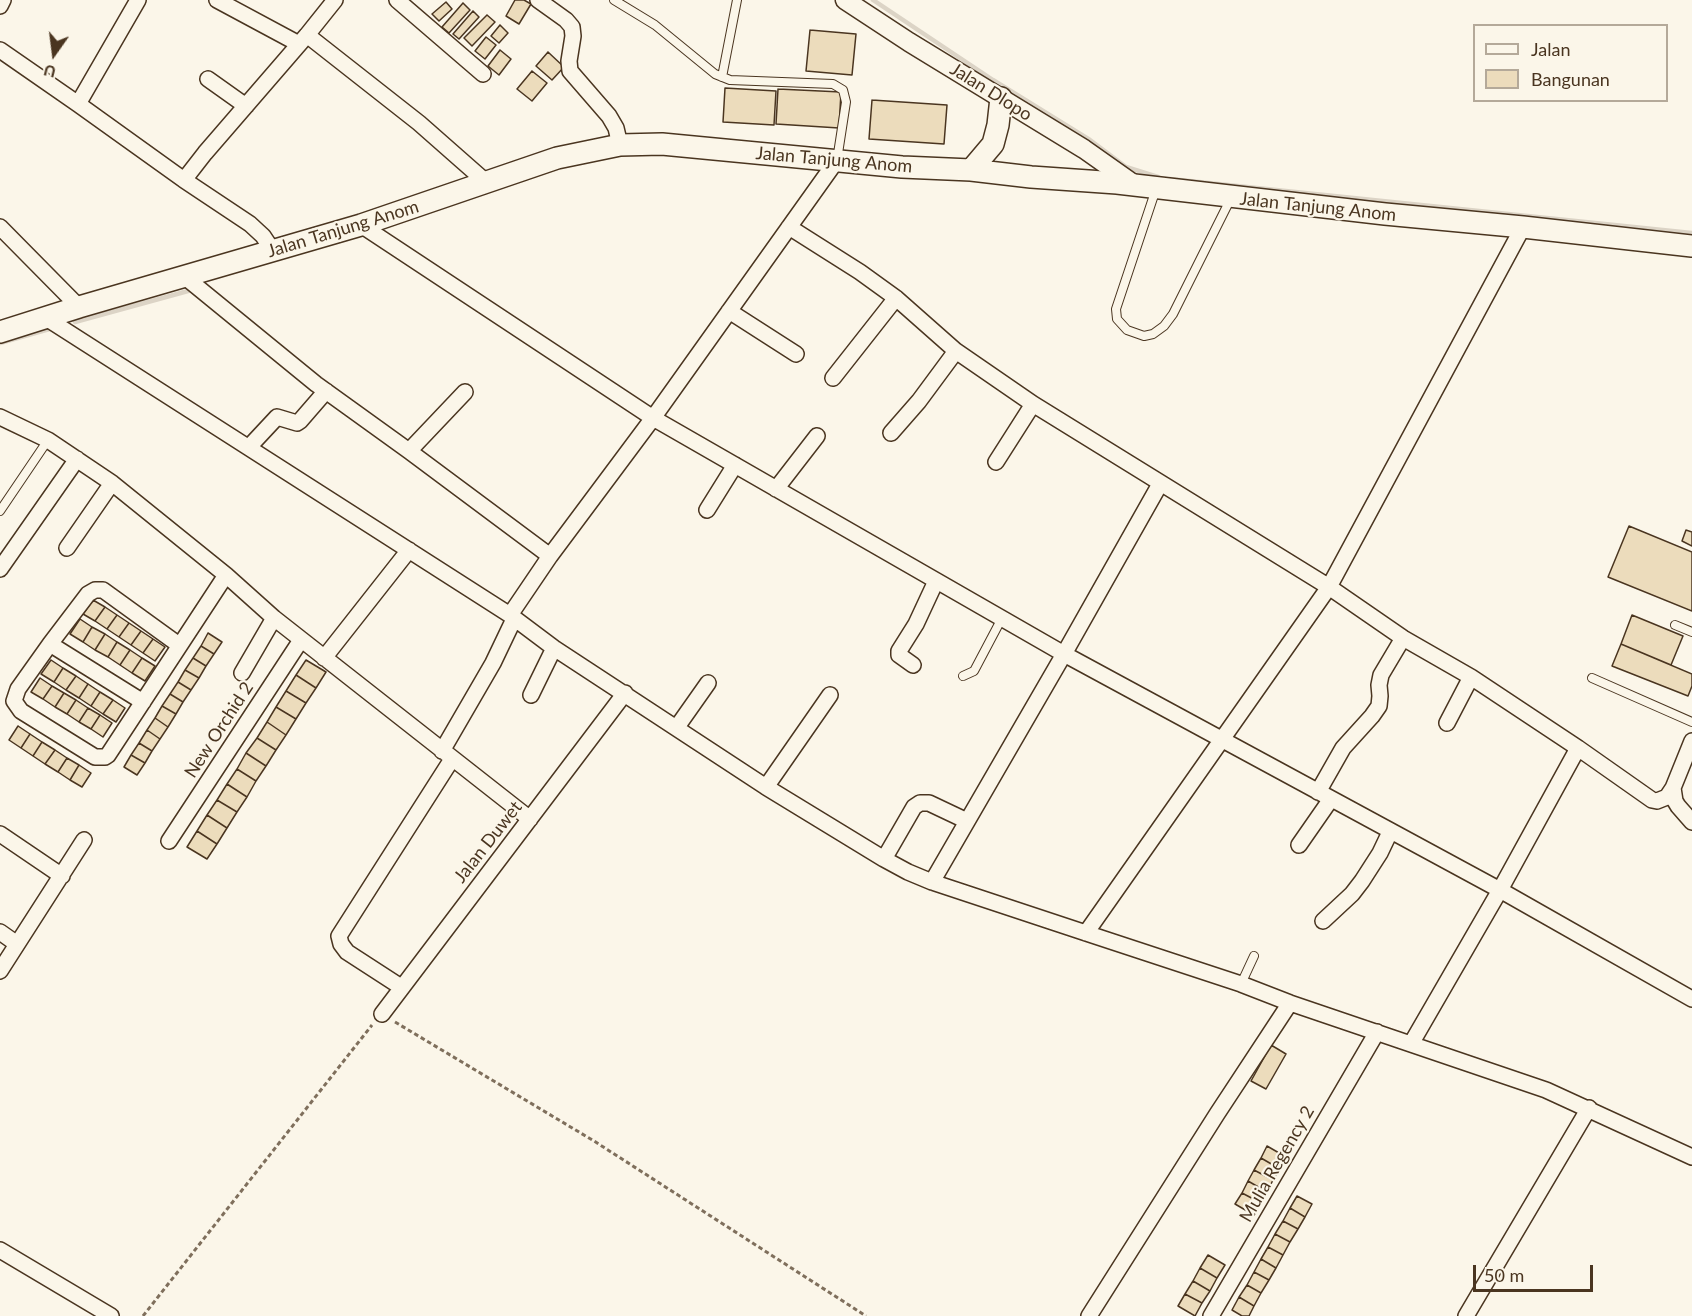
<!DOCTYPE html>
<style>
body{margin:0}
#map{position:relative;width:1692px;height:1316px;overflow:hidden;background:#fbf6e9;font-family:Lato,sans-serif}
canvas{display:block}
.legend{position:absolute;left:1473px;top:24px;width:195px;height:78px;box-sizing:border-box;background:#fbf6e9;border:2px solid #b4a999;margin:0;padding:8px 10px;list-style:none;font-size:18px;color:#4a3520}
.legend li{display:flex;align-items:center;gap:12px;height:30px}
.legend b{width:30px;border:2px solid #b4a999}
.north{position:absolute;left:24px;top:24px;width:60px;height:60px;-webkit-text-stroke:4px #fbf6e9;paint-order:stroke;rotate:194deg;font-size:16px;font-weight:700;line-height:24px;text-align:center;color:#4a3520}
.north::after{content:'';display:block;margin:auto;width:21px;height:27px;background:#4a3520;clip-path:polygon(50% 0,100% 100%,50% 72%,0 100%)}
.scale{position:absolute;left:1473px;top:1265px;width:120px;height:27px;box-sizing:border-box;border:3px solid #4a3520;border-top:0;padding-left:8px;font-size:18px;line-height:21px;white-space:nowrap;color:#4a3520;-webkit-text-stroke:4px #fbf6e9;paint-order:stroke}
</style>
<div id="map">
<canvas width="1692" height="1316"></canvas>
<ul class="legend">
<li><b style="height:8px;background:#fbf6e9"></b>Jalan</li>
<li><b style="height:16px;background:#ecdcbc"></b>Bangunan</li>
</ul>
<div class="north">U</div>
<div class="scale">50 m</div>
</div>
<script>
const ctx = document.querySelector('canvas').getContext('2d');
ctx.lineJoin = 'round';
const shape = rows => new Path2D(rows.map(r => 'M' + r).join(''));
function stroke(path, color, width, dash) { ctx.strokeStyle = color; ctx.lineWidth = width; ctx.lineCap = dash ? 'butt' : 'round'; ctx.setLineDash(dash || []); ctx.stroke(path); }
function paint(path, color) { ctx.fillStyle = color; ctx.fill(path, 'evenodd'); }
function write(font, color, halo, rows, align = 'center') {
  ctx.font = font + ' Lato,sans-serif'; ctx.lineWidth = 4.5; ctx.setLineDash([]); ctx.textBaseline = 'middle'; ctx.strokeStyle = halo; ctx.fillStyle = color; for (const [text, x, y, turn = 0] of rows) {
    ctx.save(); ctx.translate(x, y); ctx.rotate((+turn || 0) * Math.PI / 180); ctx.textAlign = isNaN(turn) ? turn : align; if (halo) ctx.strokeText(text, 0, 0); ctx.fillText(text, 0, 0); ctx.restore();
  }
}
stroke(shape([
 [873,0,993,80,1090,140,1126,167,1158,177],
 [1170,179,1692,233],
 [75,322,188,291],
 [0,343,53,328]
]), '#dcd4c6', 4.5);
const building = shape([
 [515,0,524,0,531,4,519,24,506,16,515,0],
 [446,2,452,9,439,21,432,14,446,2],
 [463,3,470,10,449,33,442,27,463,3],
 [473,11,479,17,459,39,453,34,473,11],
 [487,15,495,22,472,46,464,38,487,15],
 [500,25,508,33,499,43,491,36,500,25],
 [810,30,856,34,852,75,806,71,810,30],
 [486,37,496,45,485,59,475,51,486,37],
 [500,50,511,59,499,75,488,66,500,50],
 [548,52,564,67,552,80,536,66,548,52],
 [532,71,547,83,532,101,517,89,532,71],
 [725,88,776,91,774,125,723,122,725,88],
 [778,89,841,92,839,128,776,124,778,89],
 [872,100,947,105,944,144,869,139,872,100],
 [1629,526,1692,552,1692,611,1608,577,1629,526],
 [1686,530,1692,532,1692,546,1682,541,1686,530],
 [93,600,105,607,95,621,83,614,93,600],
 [105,607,117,615,107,629,95,621,105,607],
 [117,615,129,623,119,637,107,629,117,615],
 [1632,615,1683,636,1671,665,1621,644,1632,615],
 [80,619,92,627,83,642,70,634,80,619],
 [129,623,141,631,131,645,119,637,129,623],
 [92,627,105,634,95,650,83,642,92,627],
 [141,631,153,639,143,653,131,645,141,631],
 [208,633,222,642,214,654,201,646,208,633],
 [105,634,117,642,108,657,95,650,105,634],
 [153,639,165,647,155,661,143,653,153,639],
 [117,642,130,650,120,665,108,657,117,642],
 [1621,644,1692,674,1692,686,1688,696,1612,666,1621,644],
 [201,646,214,654,206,666,193,658,201,646],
 [130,650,142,658,132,673,120,665,130,650],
 [142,658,155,666,145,681,132,673,142,658],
 [193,658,206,666,199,678,185,670,193,658],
 [51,660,63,668,54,682,41,674,51,660],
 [306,660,326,672,316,688,296,675,306,660],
 [63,668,76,676,66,690,54,682,63,668],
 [185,670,199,678,191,690,178,682,185,670],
 [296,675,316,688,306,703,286,691,296,675],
 [76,676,88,684,79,698,66,690,76,676],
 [40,678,52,686,43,699,31,692,40,678],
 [178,682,191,690,183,702,170,694,178,682],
 [88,684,100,692,91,706,79,698,88,684],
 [52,686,64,693,55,707,43,699,52,686],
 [286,691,306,703,296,719,276,707,286,691],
 [100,692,113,700,103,714,91,706,100,692],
 [64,693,76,700,67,714,55,707,64,693],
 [170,694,183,702,176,714,162,706,170,694],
 [76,700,88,708,79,722,67,714,76,700],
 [113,700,125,708,116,722,103,714,113,700],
 [162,706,176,714,168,727,155,718,162,706],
 [276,707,296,719,286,735,267,722,276,707],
 [88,708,100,715,91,729,79,722,88,708],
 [100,715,112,723,103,737,91,729,100,715],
 [155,718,168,727,160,739,147,730,155,718],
 [267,722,286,735,276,750,257,738,267,722],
 [18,726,30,734,21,748,9,740,18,726],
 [147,730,160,739,152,751,139,743,147,730],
 [30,734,42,742,33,756,21,748,30,734],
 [257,738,276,750,266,766,246,753,257,738],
 [42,742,55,750,45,764,33,756,42,742],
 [139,743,152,751,145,763,131,755,139,743],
 [55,750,67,758,58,772,45,764,55,750],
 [246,753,266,766,256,781,237,769,246,753],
 [131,755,145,763,137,775,124,767,131,755],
 [67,758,79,765,70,780,58,772,67,758],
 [79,765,91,773,82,787,70,780,79,765],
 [237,769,256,781,247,797,227,784,237,769],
 [227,784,247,797,237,812,217,800,227,784],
 [217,800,237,812,227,828,207,815,217,800],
 [207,815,227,828,217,844,197,831,207,815],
 [197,831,217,844,207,859,187,847,197,831],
 [1271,1045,1286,1054,1266,1089,1251,1081,1271,1045],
 [1267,1146,1286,1157,1280,1169,1261,1158,1267,1146],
 [1261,1158,1280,1169,1273,1180,1254,1170,1261,1158],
 [1254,1170,1273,1180,1267,1192,1248,1181,1254,1170],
 [1248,1181,1267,1192,1261,1203,1242,1193,1248,1181],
 [1242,1193,1261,1203,1254,1215,1235,1204,1242,1193],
 [1297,1196,1312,1204,1305,1217,1290,1208,1297,1196],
 [1290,1208,1305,1217,1298,1229,1283,1221,1290,1208],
 [1283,1221,1298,1229,1290,1242,1275,1234,1283,1221],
 [1275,1234,1290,1242,1283,1255,1268,1247,1275,1234],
 [1268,1247,1283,1255,1276,1268,1261,1259,1268,1247],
 [1208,1255,1225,1265,1217,1278,1200,1268,1208,1255],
 [1261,1259,1276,1268,1269,1280,1254,1272,1261,1259],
 [1200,1268,1217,1278,1210,1291,1193,1281,1200,1268],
 [1254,1272,1269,1280,1261,1293,1247,1285,1254,1272],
 [1193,1281,1210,1291,1202,1303,1185,1294,1193,1281],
 [1247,1285,1261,1293,1254,1306,1239,1297,1247,1285],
 [1185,1294,1202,1303,1195,1316,1178,1306,1185,1294],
 [1239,1297,1254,1306,1249,1316,1242,1316,1232,1310,1239,1297]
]);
paint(building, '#ecdcbc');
stroke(building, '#4a3520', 1.5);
const service = shape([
 [614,0,655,25,715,74,730,80,833,84,843,90,846,102,837,160],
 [722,77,737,0],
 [1156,189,1116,309,1117,319,1127,330,1144,336,1153,334,1164,326,1173,314,1231,198],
 [0,511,48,440],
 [1675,625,1692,632],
 [963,676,974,671,1002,618],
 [1592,678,1692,722],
 [1241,984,1254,956]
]);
const minor = shape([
 [217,0,299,44],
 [397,0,483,74],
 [538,0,566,20,572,27,573,36,569,61,570,71,609,116,616,128,620,145],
 [0,6,3,0],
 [307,35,419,123,486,182],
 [0,50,78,104,184,180,250,224,263,236,273,251],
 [208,79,246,106],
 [78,104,138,0],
 [184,180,205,153,307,35,335,0],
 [361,225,653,418,1064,654,1500,890,1692,999],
 [0,227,79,307],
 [789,227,860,272,896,298,956,351,1033,404,1329,587,1403,638,1471,677,1578,748,1652,800,1657,801,1667,797,1673,788],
 [185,277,316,384,409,451,550,556],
 [729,311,796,354],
 [46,318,510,615,554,648,766,787,884,859,908,872,932,882,1086,933,1241,984,1290,1003,1546,1090,1692,1157],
 [833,378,896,298],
 [0,417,48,440,112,483,226,575,274,618,530,819],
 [891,433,919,401,956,351],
 [249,447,277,417,297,423,300,421,326,391],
 [409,451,465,392],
 [996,462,1033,404],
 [776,489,817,436],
 [707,510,735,465],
 [67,548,112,483],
 [0,569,77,459],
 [510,615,550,556,653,418,837,160],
 [50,644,143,702],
 [179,645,103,590,95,590,88,594,50,644,18,689,14,701,21,711,95,757,105,757,108,755,226,575],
 [324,658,409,550],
 [913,665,899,655,899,651,916,624,936,581],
 [242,673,274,618],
 [531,695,554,648],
 [1447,723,1471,677],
 [677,727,708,683],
 [1692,741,1673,788,1675,801,1678,806,1692,822],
 [442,751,493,663,514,619],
 [766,787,830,695],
 [1318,792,1343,748,1372,716,1379,706,1380,696,1379,685,1381,675,1403,638],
 [0,834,62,876],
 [169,841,301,640],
 [1299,845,1331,799],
 [884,859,914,807,920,803,929,803,967,821],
 [932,882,1064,654,1160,484],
 [1323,921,1352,894,1362,881,1380,853,1390,832],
 [0,932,17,944],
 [1086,933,1329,587,1523,227],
 [0,971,84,840],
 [401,987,347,952,341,944,339,936,452,759],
 [382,1014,625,693],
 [1411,1044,1500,890,1578,748],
 [0,1250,111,1316],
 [1089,1316,1217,1114,1290,1003],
 [1211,1316,1377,1032],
 [1466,1316,1589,1108]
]);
const tertiary = shape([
 [845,0,909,42,1084,149,1135,185]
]);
const secondary = shape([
 [971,170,993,144,998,125,1001,98],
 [0,332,79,307,361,225,557,158,620,145,662,144,902,167,971,170,1031,177,1117,183,1385,214,1523,227,1692,246]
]);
stroke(service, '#4a3520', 10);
stroke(minor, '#4a3520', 18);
stroke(tertiary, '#4a3520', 21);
stroke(secondary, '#4a3520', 24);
stroke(shape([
 [395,1022,594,1141,866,1316],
 [143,1316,372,1025]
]), '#7f6f5c', 3, [4.5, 3]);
stroke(service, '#fbf6e9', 8);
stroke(minor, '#fbf6e9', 15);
stroke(tertiary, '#fbf6e9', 18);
stroke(secondary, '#fbf6e9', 21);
write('18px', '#4a3520', '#fbf6e9', [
 ["Jalan Dlopo",991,92,32],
 ["Jalan Tanjung Anom",834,160,5],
 ["Jalan Tanjung Anom",1318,207,6],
 ["Jalan Tanjung Anom",343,229,-17],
 ["New Orchid 2",219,730,-57],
 ["Jalan Duwet",488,842,-52],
 ["Mulia Regency 2",1277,1164,-60]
]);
</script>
